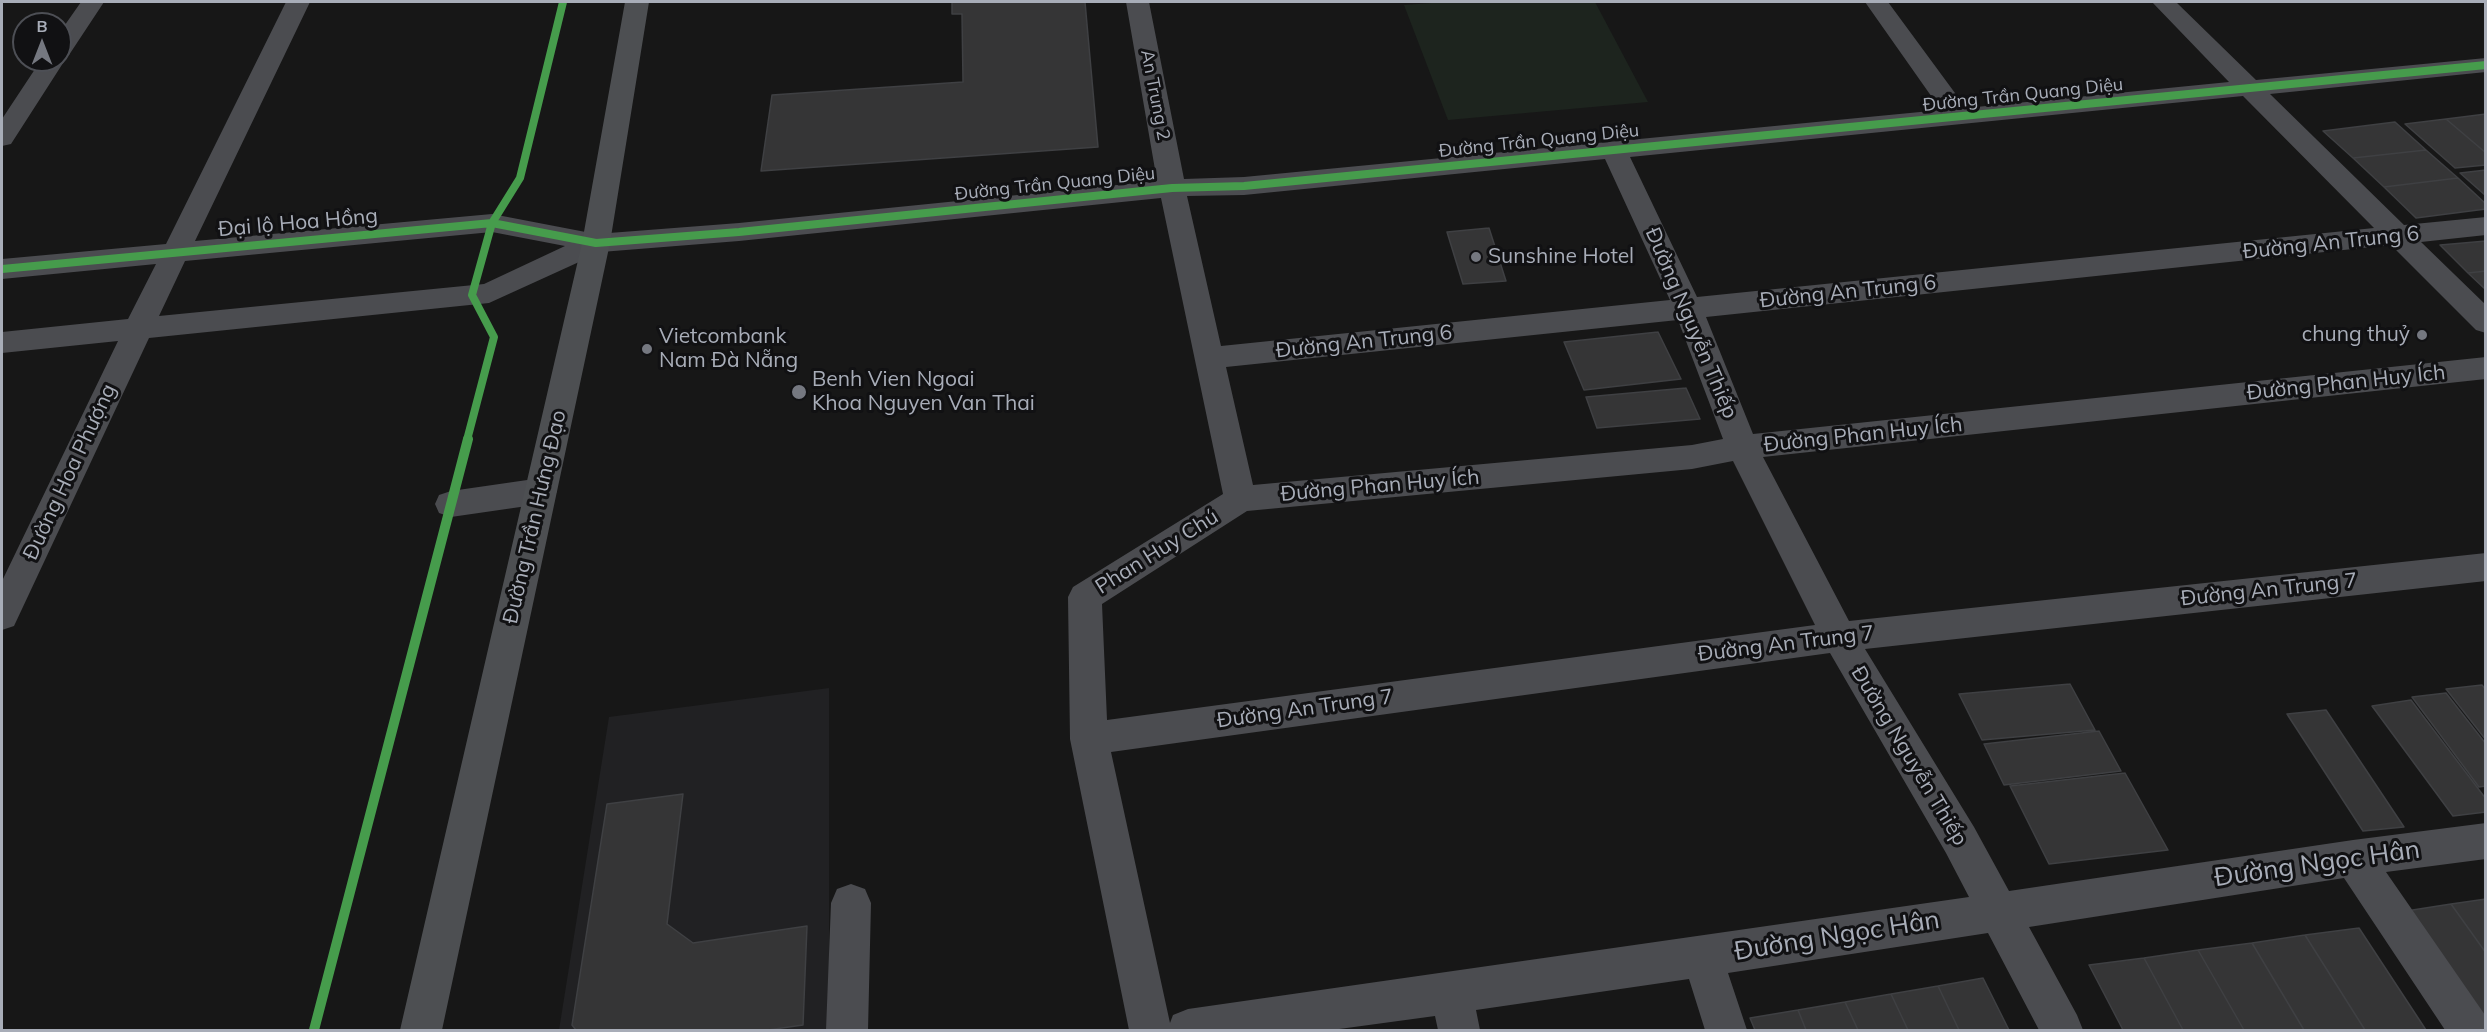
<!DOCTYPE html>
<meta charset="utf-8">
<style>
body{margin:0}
#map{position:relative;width:2487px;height:1032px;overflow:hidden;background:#171717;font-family:Mulish,sans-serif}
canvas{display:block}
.frame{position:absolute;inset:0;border:3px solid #a8adb8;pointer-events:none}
.north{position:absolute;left:12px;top:12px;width:60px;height:60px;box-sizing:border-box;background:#111113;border:2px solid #4d4f55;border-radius:50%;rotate:0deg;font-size:16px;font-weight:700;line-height:24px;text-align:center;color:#a8adb8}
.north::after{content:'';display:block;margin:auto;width:21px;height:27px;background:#757880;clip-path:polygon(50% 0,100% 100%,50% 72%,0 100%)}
</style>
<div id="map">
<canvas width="2487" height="1032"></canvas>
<div class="frame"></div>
<div class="north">B</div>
</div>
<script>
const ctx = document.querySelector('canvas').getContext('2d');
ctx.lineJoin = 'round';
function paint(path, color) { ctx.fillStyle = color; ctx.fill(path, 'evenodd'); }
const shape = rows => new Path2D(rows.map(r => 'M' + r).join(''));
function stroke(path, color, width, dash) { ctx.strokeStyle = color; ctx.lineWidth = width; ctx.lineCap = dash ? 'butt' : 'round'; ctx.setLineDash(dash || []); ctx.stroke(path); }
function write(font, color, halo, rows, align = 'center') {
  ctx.font = font + ' Mulish,sans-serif'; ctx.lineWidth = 6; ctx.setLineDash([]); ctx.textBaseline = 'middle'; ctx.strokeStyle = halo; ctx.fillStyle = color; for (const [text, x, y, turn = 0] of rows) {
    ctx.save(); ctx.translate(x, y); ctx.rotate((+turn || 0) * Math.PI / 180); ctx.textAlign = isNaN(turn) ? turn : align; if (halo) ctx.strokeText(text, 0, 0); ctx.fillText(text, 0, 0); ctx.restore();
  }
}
paint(shape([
 [829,688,829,1030,559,1030,609,717]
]), '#212123');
paint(shape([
 [1445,2,1595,2,1648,102,1448,120,1404,5]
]), '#1d241e');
const building = shape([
 [952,2,1085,2,1098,147,761,171,772,95,963,82,962,14,952,14,952,2],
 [2486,114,2486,153,2446,119,2486,114],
 [2446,119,2486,153,2486,165,2455,168,2405,124,2446,119],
 [2395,122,2426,150,2353,158,2323,131,2395,122],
 [2426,150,2458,178,2384,187,2353,158,2426,150],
 [2486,170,2486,196,2460,173,2486,170],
 [2458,178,2486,204,2486,209,2416,218,2384,187,2458,178],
 [1489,228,1506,281,1463,284,1447,232,1489,228],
 [2486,241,2486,271,2468,273,2440,245,2486,241],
 [2486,271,2486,290,2468,273,2486,271],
 [1658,332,1681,379,1584,390,1564,342,1658,332],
 [1686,388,1700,419,1597,428,1586,397,1686,388],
 [2070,684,2095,730,1982,740,1959,694,2070,684],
 [2482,685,2486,690,2486,740,2446,689,2482,685],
 [2446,693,2486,744,2486,786,2479,787,2412,697,2446,693],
 [2411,700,2486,799,2486,812,2453,816,2372,706,2411,700],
 [2326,710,2404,827,2363,831,2287,714,2326,710],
 [2099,731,2121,771,2004,785,1984,744,2099,731],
 [2125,773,2168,850,2049,864,2010,786,2125,773],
 [683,794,667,924,693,943,807,926,803,1025,768,1030,576,1030,572,1025,607,804,683,794],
 [2486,899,2486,953,2451,904,2486,899],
 [2451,904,2486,953,2486,1019,2479,1020,2406,911,2451,904],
 [2359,928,2426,1030,2365,1030,2305,935,2359,928],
 [2305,935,2365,1030,2304,1030,2252,943,2305,935],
 [2252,943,2304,1030,2244,1030,2198,950,2252,943],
 [2198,950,2244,1030,2183,1030,2144,958,2198,950],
 [2144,958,2183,1030,2123,1030,2089,965,2144,958],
 [1983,978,2009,1030,1959,1030,1938,986,1983,978],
 [1938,986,1959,1030,1908,1030,1891,994,1938,986],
 [1891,994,1908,1030,1858,1030,1845,1002,1891,994],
 [1845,1002,1858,1030,1806,1030,1798,1010,1845,1002],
 [1798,1010,1806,1030,1755,1030,1750,1018,1798,1010]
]);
paint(building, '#353536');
stroke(building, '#3f4043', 1.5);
paint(shape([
 [81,2,104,2,69,55,63,57,65,60,11,144,2,146,2,119,41,60,60,60,60,32,81,2],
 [286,2,310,2,195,241,492,214,596,234,739,223,1157,181,1126,2,1149,2,1184,179,1244,177,1941,110,1865,2,1888,2,1966,108,2229,82,2152,2,2176,2,2256,80,2486,58,2486,72,2270,94,2404,225,2486,217,2486,235,2421,242,2486,305,2486,333,2476,330,2391,245,1706,317,1753,434,2486,357,2486,379,1763,457,1849,621,2486,553,2486,581,1865,649,1974,827,2009,891,2353,840,2486,823,2486,859,2386,872,2485,1015,2486,1030,2445,1030,2344,878,2029,927,2077,1015,2083,1030,2039,1030,1988,933,1728,973,1747,1030,1705,1030,1689,979,1476,1010,1480,1030,1438,1030,1435,1016,1332,1030,1129,1030,1070,739,1068,597,1073,587,1223,494,1161,198,739,241,601,252,489,303,149,338,14,626,2,630,2,581,118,341,2,353,2,332,128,319,156,264,2,279,2,259,166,244,286,2],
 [2243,96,2374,228,1697,297,1630,157,2243,96],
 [1605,159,1670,300,1221,346,1187,196,1244,195,1605,159],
 [492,232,565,246,484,284,159,316,185,261,492,232],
 [1678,320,1723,439,1692,445,1253,485,1226,367,1678,320],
 [1733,461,1815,625,1107,720,1102,604,1247,511,1692,469,1733,461],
 [1830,653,1946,853,1969,897,1188,1009,1173,1015,1170,1023,1111,752,1830,653],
 [541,478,553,482,557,491,553,500,541,504,451,517,439,513,435,504,439,495,451,491,541,478],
 [851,884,865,889,871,903,868,1030,826,1030,831,903,837,889,851,884]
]), '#4b4c50');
paint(shape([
 [625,2,649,2,610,243,442,1030,400,1030,582,243,625,2]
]), '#4d4f52');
stroke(shape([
 [2,269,492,223,596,243,739,232,1172,188,1244,186,2486,65],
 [467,440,494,337,472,295,492,223,520,178,563,2]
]), '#469c4c', 8);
stroke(shape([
 [314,1030,468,439]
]), '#469c4c', 10);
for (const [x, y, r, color] of [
 [1476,257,6,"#757880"],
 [2422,335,6,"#757880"],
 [647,349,6,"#757880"],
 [799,392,8,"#757880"]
]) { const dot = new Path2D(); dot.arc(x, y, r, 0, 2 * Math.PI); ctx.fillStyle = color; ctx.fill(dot); stroke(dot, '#111113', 2); }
write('18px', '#a8adb8', '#111113', [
 ["An Trung 2",1155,95,79],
 ["Đường Trần Quang Diệu",2023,95,-6],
 ["Đường Trần Quang Diệu",1539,141,-6],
 ["Đường Trần Quang Diệu",1055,184,-6]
]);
write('21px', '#a8adb8', '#111113', [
 ["Đại lộ Hoa Hồng",298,223,-5],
 ["Đường An Trung 6",2331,243,-6],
 ["Đường An Trung 6",1848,292,-6],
 ["Đường Nguyễn Thiếp",1691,323,67],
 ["Đường An Trung 6",1364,342,-6],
 ["Đường Phan Huy Ích",2346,383,-6],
 ["Đường Phan Huy Ích",1863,435,-6],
 ["Đường Hoa Phượng",70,472,-65],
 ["Đường Phan Huy Ích",1380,486,-5],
 ["Đường Trần Hưng Đạo",535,517,-77],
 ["Phan Huy Chú",1157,552,-32],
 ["Đường An Trung 7",2269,590,-6],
 ["Đường An Trung 7",1786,644,-7],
 ["Đường An Trung 7",1305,709,-8],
 ["Đường Nguyễn Thiếp",1909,756,59]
]);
write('21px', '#a8adb8', '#111113', [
 ["Sunshine Hotel",1488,257],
 ["chung thuỷ",2410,335,"right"],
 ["Vietcombank",659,337],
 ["Nam Đà Nẵng",659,361],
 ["Benh Vien Ngoai",812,380],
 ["Khoa Nguyen Van Thai",812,404]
], 'left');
write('26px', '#a8adb8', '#111113', [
 ["Đường Ngọc Hân",2317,864,-8],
 ["Đường Ngọc Hân",1837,936,-9]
]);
</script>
